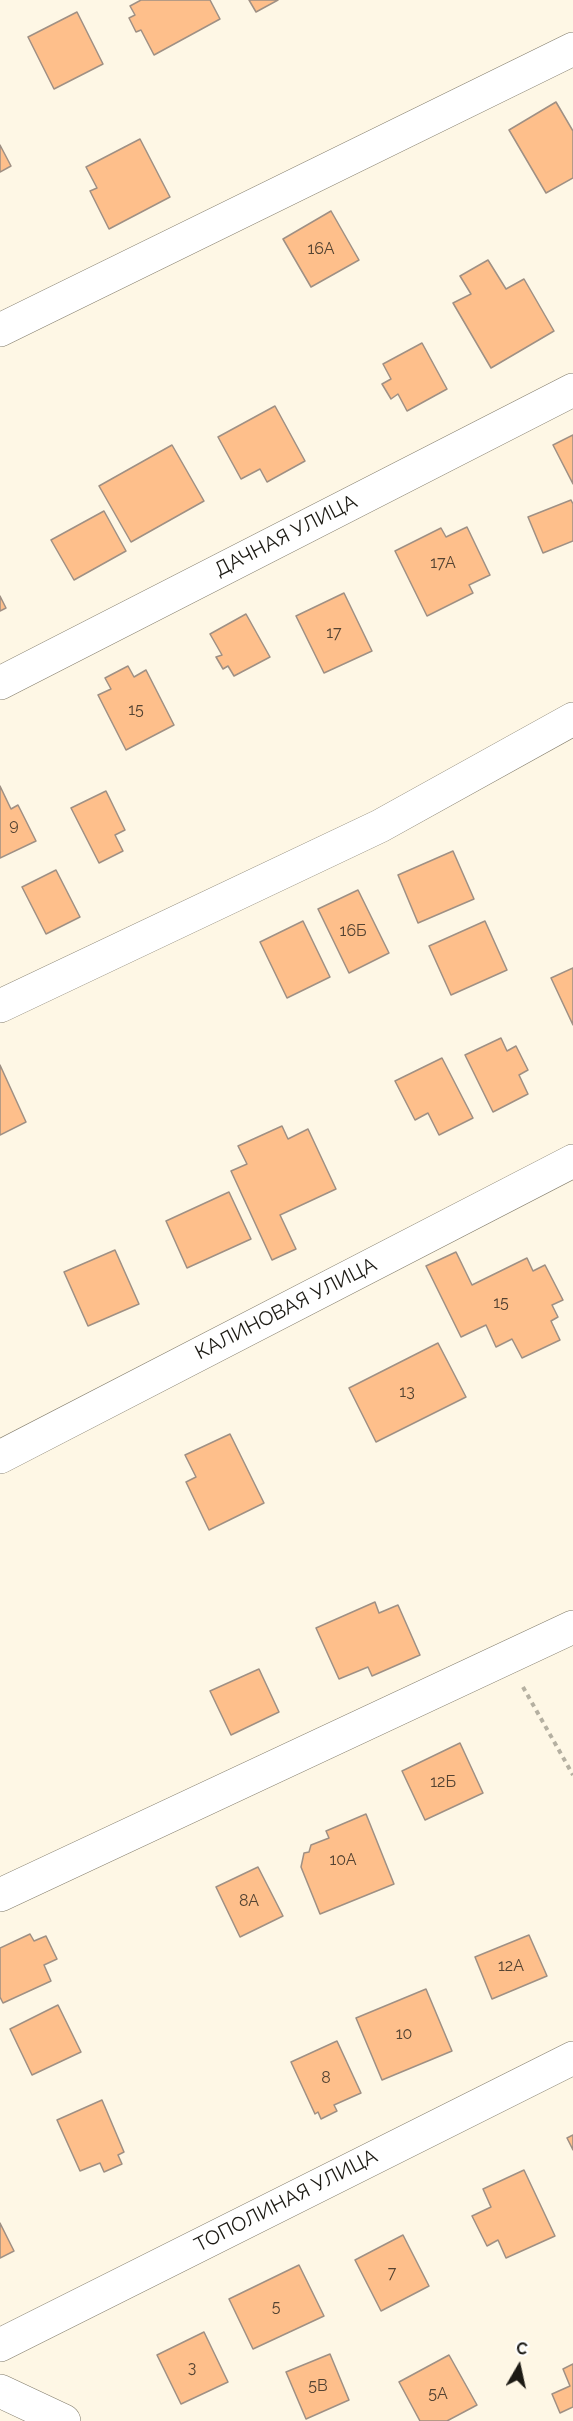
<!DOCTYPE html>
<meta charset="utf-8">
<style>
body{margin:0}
#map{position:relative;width:573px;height:2421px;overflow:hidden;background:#fef7e5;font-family:Raleway,sans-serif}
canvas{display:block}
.north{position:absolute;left:489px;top:2337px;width:60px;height:60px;-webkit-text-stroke:4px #fff;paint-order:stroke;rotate:9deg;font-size:16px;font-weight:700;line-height:24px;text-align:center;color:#1c1a14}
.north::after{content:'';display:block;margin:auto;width:21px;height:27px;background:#1c1a14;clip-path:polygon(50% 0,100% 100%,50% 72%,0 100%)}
</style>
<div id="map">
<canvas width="573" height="2421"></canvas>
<div class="north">С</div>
</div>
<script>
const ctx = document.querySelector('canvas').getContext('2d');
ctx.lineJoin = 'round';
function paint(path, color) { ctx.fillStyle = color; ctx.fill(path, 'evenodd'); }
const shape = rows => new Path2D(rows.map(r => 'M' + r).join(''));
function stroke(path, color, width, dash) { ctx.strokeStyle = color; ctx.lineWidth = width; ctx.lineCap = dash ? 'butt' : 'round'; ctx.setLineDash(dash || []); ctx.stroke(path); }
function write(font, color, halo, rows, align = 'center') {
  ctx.font = font + ' Raleway,sans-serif'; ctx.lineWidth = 4.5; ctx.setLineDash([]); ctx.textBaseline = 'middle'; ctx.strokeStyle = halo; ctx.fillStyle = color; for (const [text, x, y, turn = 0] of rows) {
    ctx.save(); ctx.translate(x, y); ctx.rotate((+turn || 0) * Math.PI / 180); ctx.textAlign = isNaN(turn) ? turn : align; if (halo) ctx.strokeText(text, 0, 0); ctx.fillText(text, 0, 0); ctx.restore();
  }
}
const building = shape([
 [141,0,210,0,220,19,154,55,141,30,136,32,129,18,135,15,130,6,141,0],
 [249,0,278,0,256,12,249,0],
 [77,12,103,64,54,89,28,37,77,12],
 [556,102,573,131,573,178,546,193,509,130,556,102],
 [140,139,170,197,109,229,90,191,97,188,86,167,140,139],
 [0,145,11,166,0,172,0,145],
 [331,211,359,260,311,287,283,239,331,211],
 [488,260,506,289,524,279,554,331,491,368,453,303,471,294,460,276,488,260],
 [422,343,447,389,407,411,398,394,391,399,382,384,391,379,383,364,422,343],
 [275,406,305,461,267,482,260,469,241,479,218,437,275,406],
 [573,435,573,484,553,445,573,435],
 [172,445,204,501,131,542,99,486,172,445],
 [571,500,573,504,573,541,543,553,528,517,571,500],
 [104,511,126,551,74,580,51,540,104,511],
 [467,527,490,575,469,585,473,593,427,616,395,551,441,528,446,537,467,527],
 [344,593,372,651,324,673,296,616,344,593],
 [0,596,6,608,0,611,0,596],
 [246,614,270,657,234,676,228,666,223,669,216,657,222,655,210,634,246,614],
 [128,666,134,677,146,670,174,725,126,750,98,695,111,689,105,678,128,666],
 [0,786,11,809,18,805,36,841,0,858,0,786],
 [106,791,125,830,115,835,123,851,99,863,71,808,106,791],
 [453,851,474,899,418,923,398,875,453,851],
 [56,870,80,917,46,934,22,887,56,870],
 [358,890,389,953,349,973,318,909,358,890],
 [303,921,330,977,287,998,260,942,303,921],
 [485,921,507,970,451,995,429,946,485,921],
 [573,968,573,1025,551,978,573,968],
 [501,1038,507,1051,516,1046,528,1070,519,1075,528,1094,493,1112,465,1055,501,1038],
 [442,1058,473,1118,439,1135,428,1113,415,1120,395,1081,442,1058],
 [0,1065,26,1122,0,1135,0,1065],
 [282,1126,288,1139,308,1129,336,1189,280,1215,296,1249,272,1260,231,1171,247,1164,238,1146,282,1126],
 [229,1192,251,1239,187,1268,166,1221,229,1192],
 [115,1250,139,1304,88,1326,64,1272,115,1250],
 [456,1252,472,1285,527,1258,533,1271,545,1265,563,1300,552,1305,558,1317,551,1321,560,1340,522,1358,512,1339,496,1347,486,1325,461,1337,426,1266,456,1252],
 [438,1343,466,1397,376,1442,349,1388,438,1343],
 [230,1434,264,1503,209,1530,186,1482,196,1477,185,1455,230,1434],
 [375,1602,379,1613,398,1605,420,1655,372,1676,368,1667,339,1679,316,1628,375,1602],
 [259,1669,279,1712,231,1735,210,1691,259,1669],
 [460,1743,483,1793,425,1820,402,1771,460,1743],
 [366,1814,394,1884,320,1914,301,1867,304,1853,309,1852,311,1845,329,1838,326,1831,366,1814],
 [258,1867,283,1916,240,1937,216,1887,258,1867],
 [30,1934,34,1941,46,1936,57,1959,44,1965,51,1981,3,2003,0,1997,0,1948,30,1934],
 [529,1935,547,1976,492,1999,475,1957,529,1935],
 [426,1989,452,2051,382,2080,356,2018,426,1989],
 [58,2005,81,2052,32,2075,10,2029,58,2005],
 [337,2041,361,2093,334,2105,337,2111,321,2119,318,2112,315,2114,291,2062,337,2041],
 [102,2100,124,2152,118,2155,122,2164,104,2172,100,2163,80,2171,57,2120,102,2100],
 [573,2135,573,2150,567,2138,573,2135],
 [524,2170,555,2236,506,2258,498,2240,487,2246,472,2216,491,2207,483,2189,524,2170],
 [0,2223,14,2251,0,2258,0,2223],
 [403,2235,429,2286,381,2311,355,2260,403,2235],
 [299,2265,324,2316,253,2349,229,2299,299,2265],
 [204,2332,228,2382,181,2404,157,2355,204,2332],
 [330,2354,349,2400,306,2419,286,2372,330,2354],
 [449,2355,477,2405,447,2421,420,2421,399,2382,449,2355],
 [573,2364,573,2407,560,2413,552,2394,570,2386,563,2369,573,2364]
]);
paint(building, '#febf8b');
stroke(building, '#9f9084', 1.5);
const minor = shape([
 [0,330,573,49],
 [0,683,573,390],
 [0,1006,380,826,573,719],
 [0,1457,573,1161],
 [0,1895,573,1627],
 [0,2345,573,2058],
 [0,2391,64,2421]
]);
stroke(minor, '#827c6b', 34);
stroke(shape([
 [523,1687,573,1775]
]), '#b5b0a1', 4, [4.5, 4.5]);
stroke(minor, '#fff', 33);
write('16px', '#544332', null, [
 ["16А",321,249],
 ["17А",443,563],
 ["17",334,633],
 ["15",136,710],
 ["9",14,825],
 ["16Б",353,931],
 ["15",501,1303],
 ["13",407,1392],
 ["12Б",443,1782],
 ["10А",343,1860],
 ["8А",249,1901],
 ["12А",511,1966],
 ["10",404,2034],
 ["8",326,2078],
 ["7",392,2273],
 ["5",276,2307],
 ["3",192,2368],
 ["5В",318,2386],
 ["5А",438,2394]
]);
write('20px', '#1c1a14', '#fff', [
 ["ДАЧНАЯ УЛИЦА",286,536,-27],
 ["КАЛИНОВАЯ УЛИЦА",286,1309,-27],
 ["ТОПОЛИНАЯ УЛИЦА",286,2201,-27]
]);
</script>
